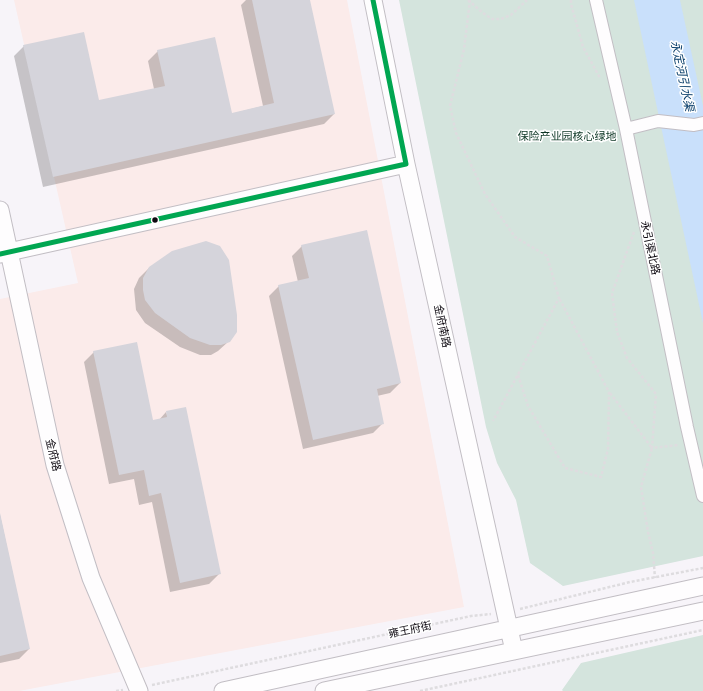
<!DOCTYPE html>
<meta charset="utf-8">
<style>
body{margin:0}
canvas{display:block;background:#f7f4f9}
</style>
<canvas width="703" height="691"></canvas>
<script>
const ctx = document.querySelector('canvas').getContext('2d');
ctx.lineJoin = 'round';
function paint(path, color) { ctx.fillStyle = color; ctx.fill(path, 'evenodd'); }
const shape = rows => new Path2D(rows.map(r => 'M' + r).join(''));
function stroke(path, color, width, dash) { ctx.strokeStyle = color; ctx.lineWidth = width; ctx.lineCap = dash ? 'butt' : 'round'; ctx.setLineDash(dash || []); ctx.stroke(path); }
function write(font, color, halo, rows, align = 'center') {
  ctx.font = font + ' Raleway,"Noto Sans SC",sans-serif'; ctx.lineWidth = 3; ctx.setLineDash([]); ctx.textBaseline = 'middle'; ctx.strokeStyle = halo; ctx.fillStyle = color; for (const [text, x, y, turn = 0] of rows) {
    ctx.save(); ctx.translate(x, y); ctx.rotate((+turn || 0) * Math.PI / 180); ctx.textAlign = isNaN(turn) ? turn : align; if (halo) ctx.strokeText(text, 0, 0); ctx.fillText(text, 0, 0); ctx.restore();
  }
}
paint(shape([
 [14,0,347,0,464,607,19,691,0,691,0,299,78,283]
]), '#fbebea');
paint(shape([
 [399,0,703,0,703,556,563,586,530,563,516,500,497,463,486,427],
 [703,635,703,691,563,691,562,690,581,663]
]), '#d4e4dd');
paint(shape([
 [634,0,680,0,703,106,703,323]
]), '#c9e0fb');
paint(shape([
 [246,0,309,0,334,114,324,124,43,187,14,56,24,46,98,102,154,89,148,61,158,51,231,114,263,106,241,5],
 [302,246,400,383,390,393,377,396,383,423,373,433,303,449,269,296,279,286,298,282,292,256],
 [149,268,229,341,218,351,211,355,200,355,180,347,145,323,136,310,134,289,139,278],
 [94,352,153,421,159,420,166,412,219,574,209,584,170,592,152,502,139,505,134,479,109,484,84,362],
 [0,515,29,649,19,659,0,663]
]), '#0003');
paint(shape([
 [252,0,310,0,335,114,53,177,23,45,84,32,99,100,165,86,157,50,215,37,232,113,274,103],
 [367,230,401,383,377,389,384,424,313,440,278,285,309,278,301,245],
 [206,241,220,246,229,260,237,315,237,332,230,342,221,345,210,345,190,338,155,313,145,300,143,290,143,278,149,267,172,251],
 [137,342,153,420,167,417,166,411,186,407,221,574,180,583,161,493,149,496,144,470,119,475,93,351],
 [0,513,30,649,0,656]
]), '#d5d4db');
const street = shape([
 [596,0,626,129,687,427,703,496],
 [626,129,658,121,694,125,703,123]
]);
const secondary = shape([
 [373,0,406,164,514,651],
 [0,210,55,465,91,578,139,691],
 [0,254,406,164],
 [223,691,703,586],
 [324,691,703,611]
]);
stroke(street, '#c2bec4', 14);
stroke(secondary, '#c2bec4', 19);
stroke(shape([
 [470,0,464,49,450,106,456,133,485,194,515,237,547,256,559,298,493,421],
 [571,0,571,4,583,47,600,78],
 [483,13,492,19,501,19,511,15,527,0],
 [634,232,612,293,617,332,627,358,656,394,652,448,678,445],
 [518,375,528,406,565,468,601,477,608,449,609,392,559,298],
 [610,393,652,448,641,487,648,532,653,553,655,578],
 [520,609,630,582,703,568],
 [152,685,471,616,491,614],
 [116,691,123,690],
 [420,691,703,630]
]), '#dedcdf', 2.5, [3, 2]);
stroke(street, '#fefdfe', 12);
stroke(secondary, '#fefdfe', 17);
stroke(shape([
 [468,0,483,13]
]), '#dedcdf', 2.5, [3, 2]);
stroke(shape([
 [373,0,406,164],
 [0,254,406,164]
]), '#00a651', 5);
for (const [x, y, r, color] of [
 [155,220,3.5,"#0e0911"]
]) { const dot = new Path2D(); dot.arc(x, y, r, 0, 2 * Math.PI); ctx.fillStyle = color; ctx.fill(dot); stroke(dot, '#fff', 1.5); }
write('11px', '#0b3523', '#fff', [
 ["保险产业园核心绿地",567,137]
]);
write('11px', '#0e0911', '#fff', [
 ["永引渠北路",650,248,78],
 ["金府南路",442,326,78],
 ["金府路",53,455,76],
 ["雍王府街",410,630,-12]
]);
write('italic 12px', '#093e6a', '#fff', [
 ["永定河引水渠",682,76,78]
]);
</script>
